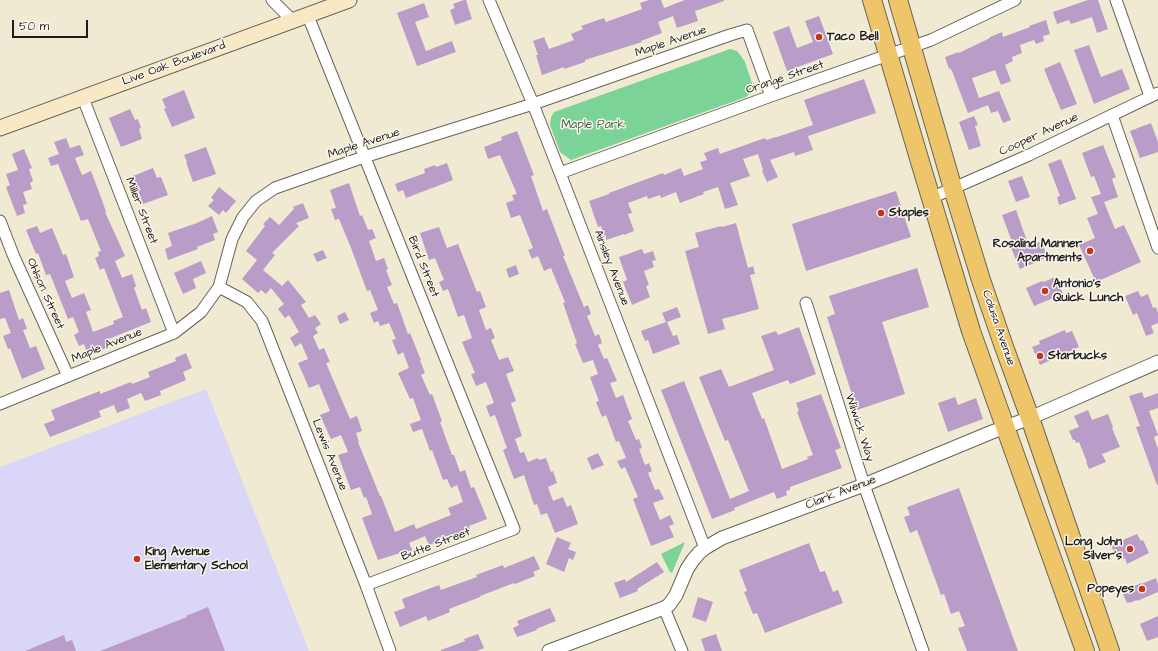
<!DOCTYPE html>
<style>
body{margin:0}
#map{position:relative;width:1158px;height:651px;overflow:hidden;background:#f1ead2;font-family:"Architects Daughter",sans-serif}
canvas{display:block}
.scale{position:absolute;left:12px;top:20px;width:76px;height:18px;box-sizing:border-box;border:2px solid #1c1c1c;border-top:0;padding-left:5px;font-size:12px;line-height:14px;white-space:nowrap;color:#1c1c1c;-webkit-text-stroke:3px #fbf7ec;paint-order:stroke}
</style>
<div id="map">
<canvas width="1158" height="651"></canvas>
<div class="scale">50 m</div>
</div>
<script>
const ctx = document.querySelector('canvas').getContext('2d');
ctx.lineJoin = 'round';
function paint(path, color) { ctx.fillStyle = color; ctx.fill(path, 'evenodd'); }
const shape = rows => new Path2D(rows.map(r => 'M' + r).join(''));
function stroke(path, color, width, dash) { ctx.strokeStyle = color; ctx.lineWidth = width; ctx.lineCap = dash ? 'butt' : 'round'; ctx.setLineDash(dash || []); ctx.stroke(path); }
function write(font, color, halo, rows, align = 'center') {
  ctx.font = font + ' "Architects Daughter",sans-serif'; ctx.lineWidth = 3; ctx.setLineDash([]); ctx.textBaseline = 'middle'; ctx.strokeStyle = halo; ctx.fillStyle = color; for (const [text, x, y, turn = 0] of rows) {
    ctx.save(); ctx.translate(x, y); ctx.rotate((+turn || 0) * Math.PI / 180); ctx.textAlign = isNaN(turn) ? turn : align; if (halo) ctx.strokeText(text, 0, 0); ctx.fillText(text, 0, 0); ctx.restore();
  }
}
paint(shape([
 [206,389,309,651,0,651,0,467]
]), '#dad6f7');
paint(shape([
 [730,49,737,51,741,56,745,62,752,83,751,92,746,97,571,160,560,152,550,125,551,117,554,112],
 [685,542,672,573,670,572,661,554]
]), '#7bd398');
paint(shape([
 [464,0,466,0,472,19,455,25,450,10,455,8,453,4],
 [649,0,661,0,664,8,685,0,724,0,724,1,695,11,698,21,677,28,673,16,658,22,662,33,641,41,642,42,585,60,585,62,564,69,564,67,542,75,536,55,538,55,533,41,544,37,549,49,574,40,571,34,583,29,581,26,604,18,606,22,642,9,640,3],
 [1088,0,1098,0,1108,29,1097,33,1092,17,1071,24,1069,20,1057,24,1053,12],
 [424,3,429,17,415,22,426,51,452,41,456,52,417,66,397,13],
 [819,16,833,54,787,71,773,32,789,26,797,48,813,42,805,21],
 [1046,20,1050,34,1043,36,1044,41,1036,44,1034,40,1020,45,1022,53,1012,57,1013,61,1005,65,1011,81,1001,85,995,70,972,78,979,98,999,91,1011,120,1003,123,998,111,991,113,988,105,968,113,952,71,950,68,949,69,945,57,959,52,959,53,990,38,990,37,1002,32,1003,37,1030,27,1029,26],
 [1089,45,1101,77,1122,69,1130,89,1094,104,1074,50],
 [1060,62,1077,104,1061,110,1044,69],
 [864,79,876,113,808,136,813,150,795,156,794,152,770,160,778,177,767,182,762,171,763,170,758,154,743,159,750,176,730,183,738,205,725,209,718,187,703,192,704,194,680,203,676,192,661,198,660,195,648,199,647,196,628,203,632,213,628,214,634,231,624,235,624,234,606,240,601,226,598,227,589,201,609,194,609,193,663,173,664,175,681,168,684,176,703,169,700,162,707,160,704,153,718,148,720,154,765,138,766,140,776,137,777,137,813,125,804,100],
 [184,90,195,118,172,127,164,109,166,108,162,99],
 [130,109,135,120,138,119,141,128,139,129,142,139,121,147,109,118],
 [974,116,978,125,975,126,981,146,969,150,959,122],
 [1151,123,1158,142,1158,152,1140,158,1130,131],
 [517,131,534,175,531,176,543,211,547,209,565,256,563,256,584,307,588,305,591,314,587,316,595,336,599,334,602,343,598,345,604,359,607,358,617,381,610,383,616,398,623,395,632,419,628,421,636,440,639,439,642,448,639,449,645,465,649,463,652,471,648,473,655,490,659,489,664,499,653,503,660,520,670,515,674,524,669,526,674,537,651,546,633,499,638,497,625,467,621,469,617,461,626,458,619,441,616,442,606,415,602,417,596,402,599,401,590,377,598,374,593,360,583,363,575,344,577,343,563,303,565,302,551,268,544,271,538,256,532,259,528,250,533,248,520,215,511,218,506,203,514,200,512,195,517,194,500,155,488,159,484,147,502,140,501,137],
 [66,138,70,148,80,145,84,155,75,158,82,175,91,171,102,200,106,212,105,212,125,256,115,261,122,278,132,274,136,286,134,288,142,310,146,308,151,322,106,340,109,347,88,355,84,344,79,346,74,335,79,332,73,317,68,319,50,274,46,275,38,253,36,254,26,230,37,226,40,233,52,228,63,255,66,254,74,277,65,281,72,298,84,293,91,310,86,312,93,332,114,324,113,321,123,317,104,268,100,270,95,258,99,256,98,252,101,251,88,219,81,221,58,164,51,166,48,158,59,154,54,142],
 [1103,145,1116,177,1112,179,1118,197,1104,202,1115,229,1124,225,1141,262,1096,282,1079,245,1095,238,1087,218,1098,214,1091,197,1101,194,1094,176,1091,177,1082,153],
 [206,147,216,174,193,182,186,162,187,162,184,155],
 [24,149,32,168,29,169,33,181,30,183,32,189,23,192,27,204,23,205,25,213,17,216,6,187,10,185,6,174,18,170,12,154],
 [1061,159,1076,199,1059,205,1057,197,1060,196,1048,164],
 [447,163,453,180,406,198,403,190,398,192,395,184,425,173,424,169,435,165,436,167],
 [153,168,157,178,161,177,168,195,143,204,133,176],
 [1022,176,1030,197,1016,202,1008,181],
 [349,183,360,216,362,215,368,230,372,229,376,238,369,241,376,261,384,258,388,269,386,270,392,285,387,287,394,304,397,303,408,334,410,333,421,360,420,360,425,373,421,375,430,395,432,394,442,421,440,422,452,455,454,455,460,472,465,470,471,488,474,487,487,519,469,526,470,529,429,545,425,536,409,543,413,552,402,556,400,553,378,560,362,518,372,514,366,497,364,498,360,487,351,490,338,455,348,452,341,435,331,439,320,415,330,411,319,384,309,388,298,363,308,359,301,343,295,347,290,338,299,332,289,315,285,318,278,309,284,304,271,288,266,294,261,290,258,293,242,279,257,260,246,251,265,226,263,224,270,217,279,225,294,209,293,207,303,203,309,218,296,223,299,226,272,253,275,255,263,270,282,286,288,280,306,302,301,305,309,318,315,315,321,324,315,328,318,333,313,336,319,350,324,348,330,362,326,363,350,419,357,416,362,431,356,433,359,442,358,442,380,496,381,496,395,532,414,524,416,529,451,515,448,508,463,502,457,485,451,488,447,479,443,480,432,450,430,451,422,429,413,432,410,424,421,420,413,398,410,399,398,373,409,368,403,352,398,355,392,340,396,339,389,323,380,326,378,321,374,323,370,313,378,310,370,290,367,291,351,248,339,219,335,220,331,209,336,208,330,190],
 [219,187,236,201,226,213,223,210,219,215,208,206,214,200,211,198],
 [896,191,911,237,806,271,792,224],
 [1016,210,1027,241,1031,240,1033,245,1041,241,1048,257,1020,269,1011,248,1014,247,1002,215],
 [212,216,218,232,213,234,215,240,197,247,198,249,168,260,165,249,172,246,168,233,197,223],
 [736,223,748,268,753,266,755,274,750,275,759,309,722,319,725,329,708,334,685,251,699,247,695,233,721,226,722,227],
 [439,227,447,248,458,244,477,292,480,291,486,307,479,310,486,330,491,328,495,338,491,340,499,360,508,357,514,371,506,374,516,401,511,403,522,436,515,439,520,453,524,452,528,462,538,458,539,460,546,458,551,472,553,471,557,483,548,487,553,501,563,497,567,507,571,505,578,524,555,533,547,513,541,515,537,504,534,505,524,475,514,479,503,450,507,448,495,415,490,417,486,406,494,403,486,382,476,386,471,374,475,373,462,342,472,338,464,315,458,317,448,289,443,291,439,282,444,280,435,258,429,260,420,233],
 [642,249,644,254,653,251,656,260,652,261,654,267,644,271,649,285,646,286,650,297,632,305,623,282,627,280,619,257],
 [323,250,327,258,317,262,313,254],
 [201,261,206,273,193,279,196,288,183,294,174,273],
 [516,265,519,274,509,278,506,269],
 [917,268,929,307,882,322,905,394,857,410,827,317,835,314,829,296],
 [1056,277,1063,294,1034,306,1026,288,1042,281,1043,282],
 [9,290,19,320,23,318,27,329,23,330,30,348,36,346,45,369,22,379,10,348,8,349,3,336,11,333,5,318,0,319,0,293],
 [1138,291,1141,297,1148,294,1153,308,1156,307,1158,313,1158,323,1151,326,1154,333,1146,336,1137,313,1133,315,1125,296],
 [677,307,681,317,667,322,673,336,677,335,680,344,653,354,648,340,645,341,641,331,666,322,662,313],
 [345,312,349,320,340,324,337,316],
 [799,327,816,374,790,384,788,380,752,393,762,419,764,418,782,469,808,459,807,457,813,455,797,412,799,411,796,403,821,394,841,448,835,450,842,468,790,487,790,490,786,491,787,495,777,499,774,492,734,508,735,510,712,519,661,390,684,381,730,499,749,491,728,440,725,441,699,377,721,369,729,387,774,370,761,336,776,331,778,335],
 [1065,330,1066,333,1072,331,1079,347,1040,365,1032,347,1040,344,1039,341],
 [186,353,192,368,183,372,186,380,160,391,161,395,145,401,141,393,127,399,130,408,117,413,114,405,99,411,101,417,50,437,44,424,55,420,51,410,100,391,100,394,131,382,132,384,150,377,148,372,176,361,175,358],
 [1142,392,1144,398,1158,393,1158,408,1149,411,1158,435,1154,437,1158,449,1158,485,1157,485,1136,427,1140,426,1129,396],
 [955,397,958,405,976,398,983,419,948,432,938,403],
 [1088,410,1092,420,1108,414,1113,427,1112,428,1120,447,1102,454,1106,462,1089,469,1086,462,1087,462,1079,442,1076,443,1075,440,1073,440,1069,431,1079,427,1074,416],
 [598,453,604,465,592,470,587,458],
 [959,488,1011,632,1018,651,967,651,958,628,965,626,959,611,951,614,944,594,941,595,917,530,910,533,904,517,910,515,907,507],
 [1137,534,1141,541,1143,540,1149,553,1127,564,1125,558,1118,561,1111,545],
 [557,537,571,543,568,549,576,552,573,560,569,558,564,572,546,564],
 [809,543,820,572,825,571,833,592,838,590,843,603,765,633,757,613,753,614,744,592,747,591,739,570],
 [534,556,540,569,533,572,535,576,515,584,514,583,480,596,480,597,449,609,450,612,428,621,426,616,400,627,394,612,405,608,402,599,439,585,441,590,477,577,476,575,503,565,504,568],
 [657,562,664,572,637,589,638,591,620,598,614,583,625,579,626,582],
 [1156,578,1158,584,1158,592,1137,601,1137,600,1129,603,1129,602,1127,603,1123,594,1125,594,1124,591,1141,583,1141,584],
 [698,597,713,602,706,622,692,617],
 [208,607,225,651,100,651,187,617,186,616],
 [550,608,556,621,536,629,537,630,517,637,513,628,519,625,517,621],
 [1158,616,1158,637,1147,641,1140,624],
 [478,634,484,648,477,651,441,651,441,650,465,641,464,639],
 [716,634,722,651,705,651,701,639],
 [64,635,66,642,72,640,76,651,25,651]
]), '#b99cc7');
const minor = shape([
 [272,0,293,21],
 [489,0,533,104,560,173,705,548],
 [1116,0,1150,96],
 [308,16,514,529,366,585],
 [83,98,174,333],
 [1112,115,1158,248],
 [560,173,771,96,931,40,1015,0],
 [931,198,1029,155,1158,93],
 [0,221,14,257,68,376],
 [219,287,247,302,262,321,366,585,390,651],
 [806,303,864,485,923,651],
 [0,404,174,333,201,312,219,287,232,239,243,217,256,201,275,188,364,157,533,104,730,35,747,30,771,96],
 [664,608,682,651]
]);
const tertiary = shape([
 [549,651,664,608,669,605,676,595,687,569,693,560,699,553,705,548,722,538,864,485,992,432,1030,418,1158,362]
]);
const secondary = shape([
 [0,128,349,0]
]);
const trunk = shape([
 [872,0,921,165,971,331,1085,651],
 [898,0,953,189,981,280,1003,344,1030,418,1110,651]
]);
stroke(minor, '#67645c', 13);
stroke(tertiary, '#67645c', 15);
stroke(secondary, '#67645c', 17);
stroke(trunk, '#67645c', 20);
stroke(minor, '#fff', 11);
stroke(tertiary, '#fff', 13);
stroke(secondary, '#f8e8c3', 15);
stroke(trunk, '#eec569', 18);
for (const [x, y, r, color] of [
 [819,37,4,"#c8321e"],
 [881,213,4,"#c8321e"],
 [1090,251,4,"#c8321e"],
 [1045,291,4,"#c8321e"],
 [1040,356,4,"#c8321e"],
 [1130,549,4,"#c8321e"],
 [137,559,4,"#c8321e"],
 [1142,589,4,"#c8321e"]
]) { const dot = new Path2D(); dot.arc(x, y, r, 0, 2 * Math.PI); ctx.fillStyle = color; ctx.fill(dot); stroke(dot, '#fbf7ec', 1.5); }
write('bold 12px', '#1c1c1c', '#fbf7ec', [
 ["Taco Bell",827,37],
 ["Staples",889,213],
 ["Rosalind Manner",1082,244,"right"],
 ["Apartments",1082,258,"right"],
 ["Antonio's",1053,284],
 ["Quick Lunch",1053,298],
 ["Starbucks",1048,356],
 ["Long John",1122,542,"right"],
 ["Silver's",1122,556,"right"],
 ["King Avenue",145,552],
 ["Elementary School",145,566],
 ["Popeyes",1134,589,"right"]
], 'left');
write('12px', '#1c1c1c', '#fbf7ec', [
 ["Maple Avenue",671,42,-19],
 ["Live Oak Boulevard",174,64,-20],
 ["Orange Street",785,78,-19],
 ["Cooper Avenue",1039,135,-25],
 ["Maple Avenue",364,144,-18],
 ["Miller Street",141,211,69],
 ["Bird Street",423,267,68],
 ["Ainsley Avenue",611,268,69],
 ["Ohlson Street",45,294,66],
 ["Colusa Avenue",998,328,71],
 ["Maple Avenue",107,346,-22],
 ["Wilwick Way",859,428,72],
 ["Lewis Avenue",329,455,68],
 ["Clark Avenue",841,493,-21],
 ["Butte Street",436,545,-21]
]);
write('12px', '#3d5c47', '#fbf7ec', [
 ["Maple Park",593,125]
]);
</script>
